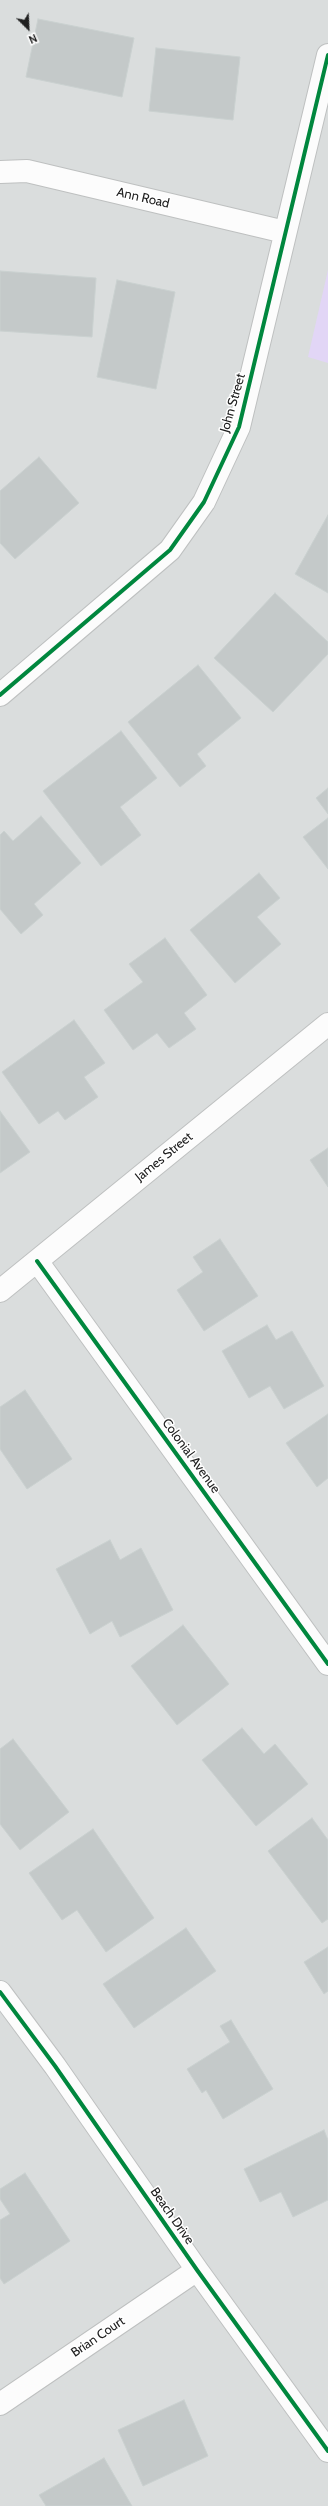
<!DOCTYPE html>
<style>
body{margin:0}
#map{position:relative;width:328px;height:2506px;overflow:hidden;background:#e9eeee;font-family:Cabin,sans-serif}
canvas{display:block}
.north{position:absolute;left:8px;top:8px;width:40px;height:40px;-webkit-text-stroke:3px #fff;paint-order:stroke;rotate:156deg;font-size:11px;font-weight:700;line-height:16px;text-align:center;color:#202020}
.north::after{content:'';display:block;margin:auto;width:14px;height:18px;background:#202020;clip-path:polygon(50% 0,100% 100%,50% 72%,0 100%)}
</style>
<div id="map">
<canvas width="328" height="2506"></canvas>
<div class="north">N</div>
</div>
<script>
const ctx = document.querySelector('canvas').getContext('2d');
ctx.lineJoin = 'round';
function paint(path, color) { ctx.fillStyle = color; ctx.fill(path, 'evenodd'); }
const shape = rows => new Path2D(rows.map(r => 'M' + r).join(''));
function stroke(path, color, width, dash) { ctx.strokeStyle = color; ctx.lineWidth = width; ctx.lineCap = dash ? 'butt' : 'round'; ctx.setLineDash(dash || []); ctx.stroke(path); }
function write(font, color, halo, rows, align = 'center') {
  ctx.font = font + ' Cabin,sans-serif'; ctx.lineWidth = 3; ctx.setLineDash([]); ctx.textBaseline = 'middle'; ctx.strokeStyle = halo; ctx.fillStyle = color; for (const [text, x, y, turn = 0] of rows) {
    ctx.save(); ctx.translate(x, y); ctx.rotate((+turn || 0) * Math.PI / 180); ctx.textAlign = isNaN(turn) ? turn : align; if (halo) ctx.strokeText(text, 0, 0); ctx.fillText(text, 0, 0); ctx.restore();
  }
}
paint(shape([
 [0,0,328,0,328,2506,0,2506]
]), '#dadddd');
paint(shape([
 [328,270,328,363,308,357]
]), '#e2d6f6');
const building = shape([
 [38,19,134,38,122,97,26,77,38,19],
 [156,48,240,57,233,120,149,111,156,48],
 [0,271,96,278,92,337,0,331,0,271],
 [117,280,175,292,156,389,97,377,117,280],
 [39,457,79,503,15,559,0,543,0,491,39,457],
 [328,515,328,593,295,574,328,515],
 [275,593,328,642,328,654,273,712,214,658,275,593],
 [198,665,241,718,197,754,206,766,180,787,128,722,198,665],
 [121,731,157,778,120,807,141,835,101,866,43,791,121,731],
 [328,788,328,814,316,798,328,788],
 [41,816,81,863,34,904,43,915,21,934,0,909,0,835,4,831,13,841,41,816],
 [328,818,328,869,303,837,328,818],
 [259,873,280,898,257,917,281,944,235,983,190,930,259,873],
 [165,938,207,995,184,1013,196,1029,169,1048,157,1033,133,1050,104,1010,143,982,129,964,165,938],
 [74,1020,105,1063,84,1077,98,1097,65,1120,58,1111,39,1124,2,1072,74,1020],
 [0,1111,30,1152,0,1173,0,1111],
 [328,1148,328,1187,310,1160,328,1148],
 [220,1239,258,1296,204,1331,177,1290,203,1272,193,1257,220,1239],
 [267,1325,276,1340,292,1331,324,1386,284,1409,270,1386,249,1398,222,1351,267,1325],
 [25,1390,72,1459,27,1489,0,1449,0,1407,25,1390],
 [328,1414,328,1478,317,1487,286,1443,328,1414],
 [110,1540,120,1560,141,1548,173,1610,120,1637,112,1621,90,1634,56,1569,110,1540],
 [183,1625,229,1684,177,1725,131,1666,183,1625],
 [242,1728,264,1754,275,1744,308,1784,256,1826,202,1760,242,1728],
 [13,1739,69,1812,20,1850,0,1824,0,1749,13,1739],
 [312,1818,328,1840,328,1919,322,1923,268,1851,312,1818],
 [93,1829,154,1918,106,1952,77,1910,62,1920,29,1873,93,1829],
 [186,1928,216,1971,134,2028,103,1984,186,1928],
 [328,1947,328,1991,324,1994,304,1962,328,1947],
 [231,2020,273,2089,223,2119,206,2090,202,2093,187,2069,230,2042,220,2026,231,2020],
 [324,2130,328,2140,328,2200,293,2217,281,2192,260,2202,244,2169,324,2130],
 [25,2173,70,2241,4,2284,0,2278,0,2220,10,2214,0,2199,0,2189,25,2173],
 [184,2400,208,2456,143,2486,118,2430,184,2400],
 [104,2458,132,2506,46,2506,39,2495,104,2458]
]);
paint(building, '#c4c9c9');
stroke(building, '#cad1d0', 1);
const minor = shape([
 [0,172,27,171,285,232],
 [0,695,170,550,204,502,239,427,328,55],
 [37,1261,328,1664],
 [0,1291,328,1024],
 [0,1992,55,2066,197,2270,328,2451],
 [0,2404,197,2270]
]);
stroke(minor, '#bec0c0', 24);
stroke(minor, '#fcfcfc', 22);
stroke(shape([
 [0,695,170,550,204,502,239,427,328,55],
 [37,1261,328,1664],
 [0,1992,55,2066,197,2270,328,2451]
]), '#00873e', 4);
write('13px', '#202020', '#fff', [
 ["Ann Road",143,198,13],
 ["John Street",233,403,-74],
 ["James Street",164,1157,-39],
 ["Colonial Avenue",191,1456,54],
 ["Beach Drive",172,2216,55],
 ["Brian Court",98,2337,-34]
]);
</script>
